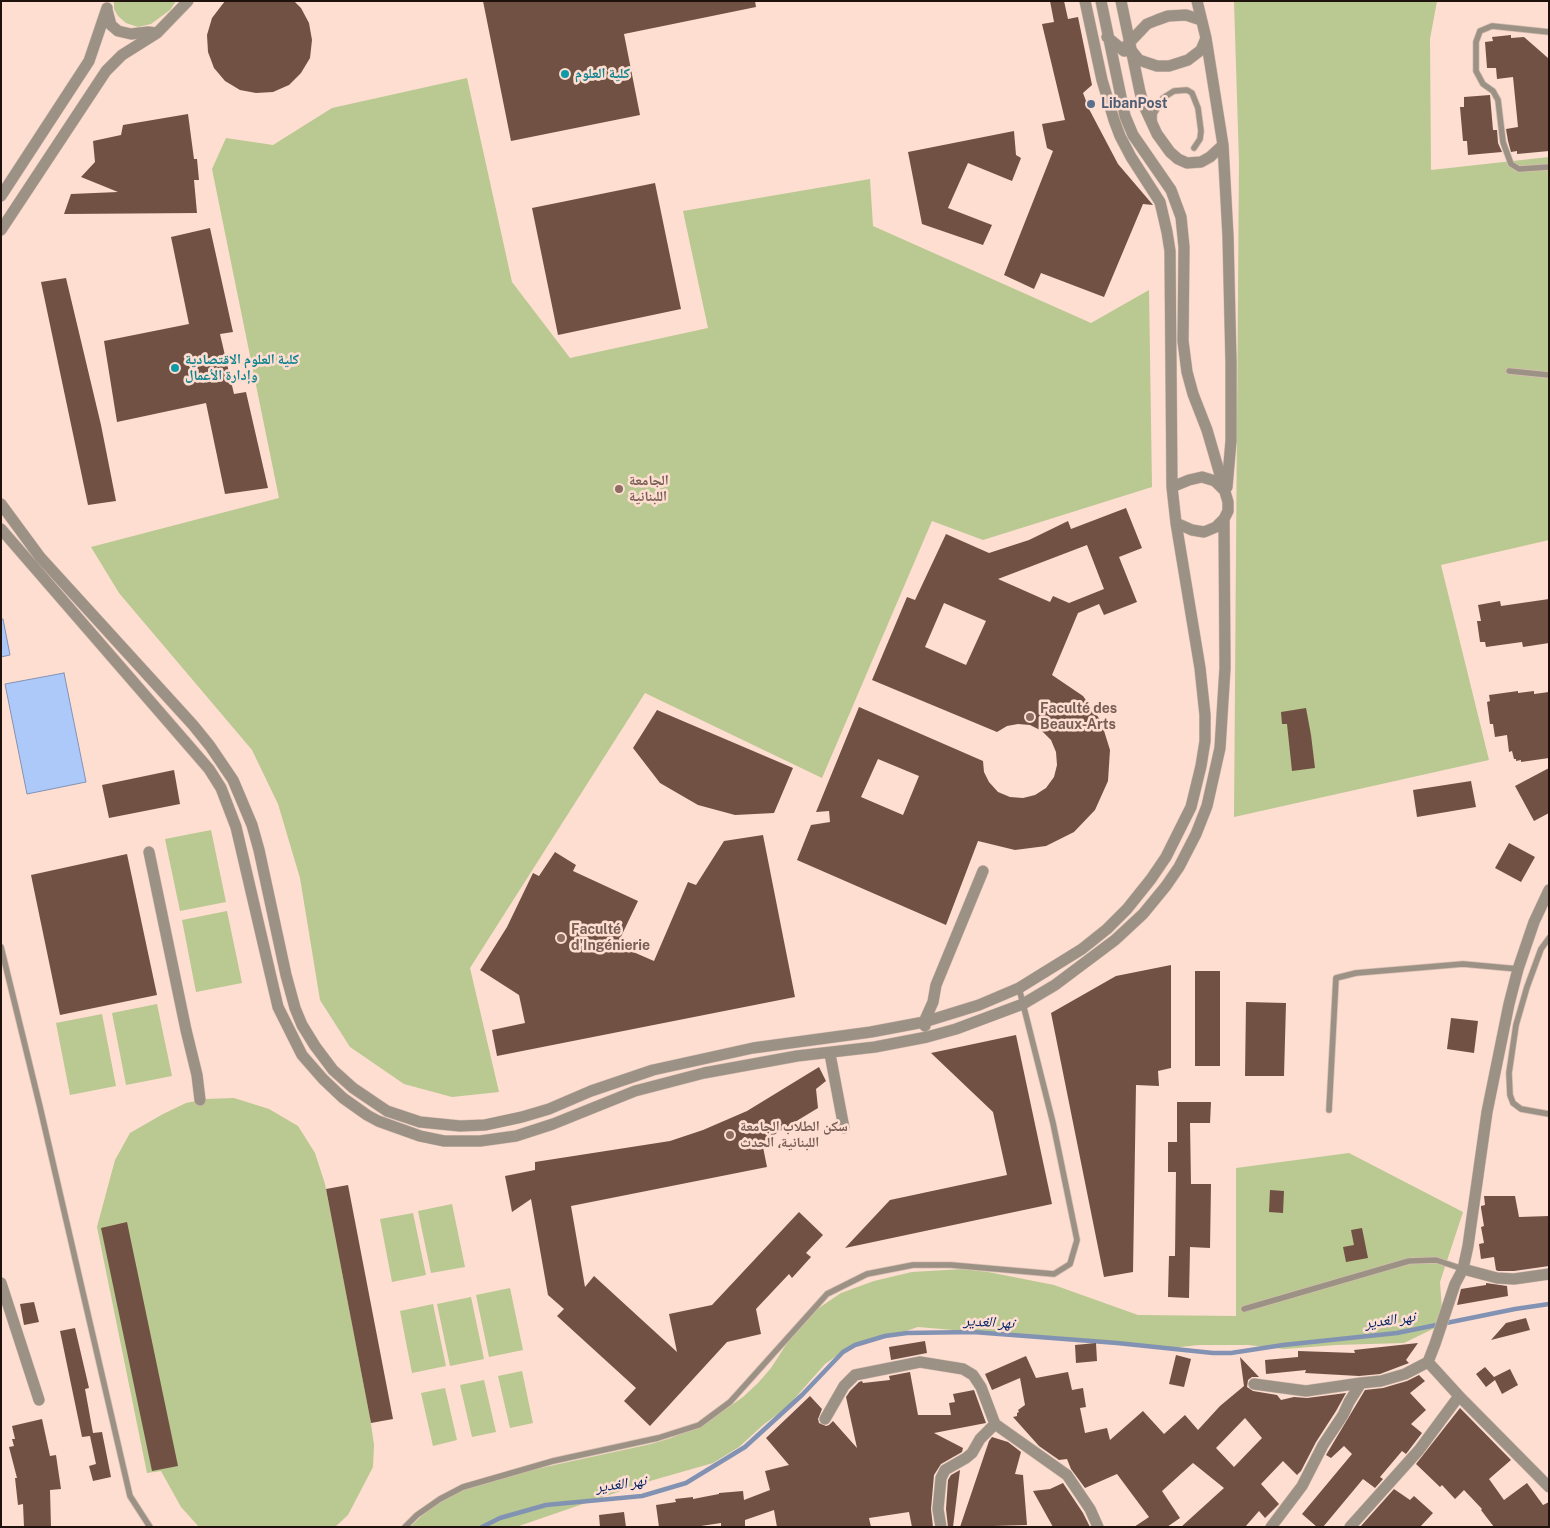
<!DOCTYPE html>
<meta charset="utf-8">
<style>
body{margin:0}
#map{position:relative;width:1550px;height:1528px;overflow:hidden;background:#fdded1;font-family:"Public Sans",sans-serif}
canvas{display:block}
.frame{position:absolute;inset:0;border:2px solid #1f120d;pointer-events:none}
</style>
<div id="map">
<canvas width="1550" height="1528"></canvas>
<div class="frame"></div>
</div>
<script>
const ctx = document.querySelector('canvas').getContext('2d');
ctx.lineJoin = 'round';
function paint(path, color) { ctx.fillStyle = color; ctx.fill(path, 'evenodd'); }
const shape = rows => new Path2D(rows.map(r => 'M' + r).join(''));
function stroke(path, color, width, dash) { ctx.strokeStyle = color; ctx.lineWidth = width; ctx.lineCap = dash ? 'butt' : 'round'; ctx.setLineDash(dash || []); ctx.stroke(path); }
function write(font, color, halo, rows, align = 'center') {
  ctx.font = font + ' "Public Sans","Noto Naskh Arabic",sans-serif'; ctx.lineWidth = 5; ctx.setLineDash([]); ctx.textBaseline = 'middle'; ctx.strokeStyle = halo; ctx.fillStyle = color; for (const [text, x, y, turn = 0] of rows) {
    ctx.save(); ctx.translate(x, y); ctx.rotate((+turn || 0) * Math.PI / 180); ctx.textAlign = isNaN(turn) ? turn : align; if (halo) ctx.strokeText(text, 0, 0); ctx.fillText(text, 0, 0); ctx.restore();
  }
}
paint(shape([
 [114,1,176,1,170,10,151,24,138,27,126,23,118,16,114,9],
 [1234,1,1437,1,1430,39,1431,170,1549,157,1549,540,1441,565,1489,760,1234,817,1239,162],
 [467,78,512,282,570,358,708,328,683,211,870,179,873,226,1091,323,1149,290,1152,487,983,540,932,521,822,778,645,693,470,968,499,1092,452,1097,404,1084,350,1047,320,1000,300,878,278,804,252,750,119,593,91,547,279,498,212,169,226,138,273,145,332,108],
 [211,830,226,902,180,911,165,839],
 [227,911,242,983,196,992,182,920],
 [157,1004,172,1076,126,1085,112,1013],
 [102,1014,116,1086,70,1095,56,1023],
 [234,1098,269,1109,298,1126,315,1153,325,1184,370,1417,374,1445,373,1467,348,1515,335,1527,199,1527,181,1507,161,1471,147,1473,97,1227,115,1160,130,1133,163,1114,186,1103,206,1099],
 [1349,1153,1463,1212,1440,1282,1443,1324,1404,1343,1336,1345,1284,1349,1248,1345,1199,1345,1170,1348,918,1327,888,1337,855,1343,825,1364,787,1407,763,1425,739,1447,713,1463,650,1481,516,1527,410,1527,431,1507,476,1482,651,1444,671,1438,709,1421,743,1397,758,1383,771,1368,791,1337,813,1312,841,1293,874,1281,912,1272,963,1269,988,1272,1054,1285,1138,1315,1236,1316,1236,1168],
 [452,1204,465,1267,431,1273,418,1211],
 [413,1213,426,1275,392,1282,380,1219],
 [510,1288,523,1350,489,1357,476,1295],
 [471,1297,484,1359,450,1366,437,1304],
 [433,1304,446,1366,412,1373,400,1311],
 [522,1371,533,1423,510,1428,498,1376],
 [484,1380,496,1432,472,1437,460,1385],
 [445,1388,457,1440,433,1446,421,1393]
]), '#bac891');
const water = shape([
 [1,619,3,619,10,655,1,657,1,619],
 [64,673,86,782,27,794,5,684,64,673]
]);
paint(water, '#adc9fa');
stroke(water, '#8292b3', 1);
stroke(shape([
 [482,1527,500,1518,546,1505,642,1496,686,1483,745,1447,802,1395,843,1352,855,1345,885,1336,907,1333,973,1332,1117,1343,1213,1353,1231,1353,1283,1345,1397,1333,1515,1309,1549,1304]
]), '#8292b3', 4.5);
paint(shape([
 [225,1,294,1,301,8,309,23,312,40,310,58,301,73,289,85,273,92,256,93,240,90,225,81,214,68,208,52,207,35,212,18],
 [483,1,755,1,756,7,624,34,640,115,511,141],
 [1050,1,1064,1,1068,19,1078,17,1092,85,1083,93,1089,109,1118,164,1153,205,1143,204,1104,297,1041,273,1034,289,1004,275,1053,151,1047,148,1042,124,1065,120,1042,24,1054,22],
 [1511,35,1511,38,1524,37,1548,58,1549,151,1517,154,1517,151,1511,152,1508,141,1506,129,1518,127,1513,77,1497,79,1496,68,1487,68,1485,42,1493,41,1492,37],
 [1490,95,1493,130,1497,130,1498,143,1502,152,1468,155,1467,141,1463,141,1460,107,1464,107,1464,97],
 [188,114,194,159,197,159,199,180,194,180,197,213,64,214,71,194,118,192,81,177,95,162,93,141,121,135,123,125],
 [1014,131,1016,155,1021,158,1012,181,968,163,948,208,992,225,983,245,922,224,908,152],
 [655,183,681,309,558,335,532,208],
 [210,228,233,332,220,334,234,394,246,392,268,488,225,494,206,403,117,422,104,341,189,324,171,237],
 [66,278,101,425,116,501,88,505,41,282],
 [1126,508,1142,548,1119,557,1137,602,1104,615,1099,604,1078,613,1052,675,1083,696,1101,721,1110,750,1108,781,1095,810,1074,832,1046,846,1015,850,978,841,946,925,797,860,811,825,830,822,829,811,816,812,859,707,983,761,984,772,989,782,998,792,1010,797,1023,798,1035,795,1046,788,1054,777,1057,765,1056,752,1051,740,1042,731,1030,725,1018,724,1007,726,997,732,872,680,907,597,915,600,946,534,989,553,1029,540,1068,521,1071,529],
 [1087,545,1104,589,1069,603,1053,596,1050,602,998,579],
 [944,603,986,621,966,665,925,647],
 [878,759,919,776,903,815,861,797],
 [1549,599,1549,643,1523,647,1522,642,1486,647,1485,642,1480,642,1477,621,1481,621,1478,605,1500,601,1501,606],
 [1518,691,1518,693,1534,691,1534,694,1549,692,1549,758,1521,762,1521,760,1516,761,1516,759,1514,759,1512,751,1509,752,1507,735,1495,737,1493,724,1490,724,1487,702,1490,701,1489,695],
 [1306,708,1311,735,1315,768,1292,771,1287,724,1282,724,1281,712],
 [657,710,793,768,774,813,735,815,698,805,660,783,633,748],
 [1549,768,1549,813,1534,821,1515,786],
 [174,770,180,804,109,818,102,785],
 [1471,781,1476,807,1417,817,1413,790],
 [763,835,795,997,497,1056,492,1030,525,1023,519,995,480,970,507,927,533,873,539,876,555,852,576,865,573,871,638,901,617,945,654,961,688,882,696,885,724,841],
 [1509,843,1535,857,1521,882,1495,868],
 [127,854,157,995,60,1015,31,875],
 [1171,965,1171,1068,1158,1071,1159,1086,1136,1085,1133,1272,1104,1277,1051,1013,1116,976],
 [1195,971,1220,971,1220,1066,1195,1066],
 [1246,1002,1286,1003,1284,1076,1245,1076],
 [1451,1018,1478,1021,1474,1053,1447,1049],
 [1016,1035,1052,1204,845,1248,890,1200,1007,1175,993,1112,931,1053],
 [819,1067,826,1081,816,1089,818,1108,762,1142,767,1167,571,1206,585,1287,594,1276,677,1352,669,1314,712,1305,799,1212,823,1235,806,1253,811,1257,792,1278,789,1274,756,1309,761,1334,727,1342,650,1426,624,1401,636,1388,557,1316,564,1309,548,1295,531,1199,512,1212,505,1176,535,1170,535,1162,670,1141,703,1130,747,1111],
 [1177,1102,1211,1102,1210,1123,1190,1123,1191,1184,1211,1184,1210,1248,1190,1247,1189,1298,1168,1297,1169,1256,1175,1256,1176,1172,1168,1172,1168,1142,1177,1142],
 [348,1185,393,1419,371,1423,326,1189],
 [1270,1190,1284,1191,1283,1213,1269,1212],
 [1484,1196,1515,1196,1519,1217,1549,1216,1549,1266,1514,1271,1498,1271,1496,1270,1494,1257,1481,1259,1479,1244,1484,1243,1481,1227,1484,1226,1481,1208,1481,1206,1485,1205],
 [127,1222,178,1466,152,1471,101,1228],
 [1362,1228,1368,1258,1346,1262,1343,1247,1354,1245,1351,1230],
 [1486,1283,1507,1286,1508,1296,1457,1305,1461,1289,1486,1285],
 [34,1302,39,1322,24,1325,20,1304],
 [1526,1318,1530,1330,1491,1340,1506,1323],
 [75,1328,89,1388,85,1389,93,1433,102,1432,111,1477,93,1481,89,1466,96,1464,90,1436,82,1437,60,1331],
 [925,1341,927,1353,891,1360,889,1347],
 [1096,1343,1097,1361,1076,1363,1075,1345],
 [1418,1343,1406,1360,1409,1363,1380,1374,1359,1376,1305,1373,1306,1370,1266,1374,1265,1360,1298,1357,1298,1351,1355,1353,1354,1350],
 [1176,1355,1191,1359,1184,1387,1169,1384],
 [1026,1356,1036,1378,1068,1372,1072,1390,1083,1388,1086,1407,1080,1408,1085,1433,1107,1428,1110,1440,1143,1411,1164,1434,1185,1415,1198,1430,1220,1406,1244,1386,1240,1357,1259,1377,1252,1377,1248,1380,1247,1387,1253,1391,1277,1395,1281,1400,1294,1397,1307,1398,1346,1393,1336,1411,1316,1442,1301,1471,1297,1475,1283,1461,1261,1484,1279,1504,1265,1518,1259,1511,1245,1527,1181,1527,1224,1488,1193,1463,1162,1491,1180,1518,1167,1527,1134,1527,1149,1517,1117,1474,1085,1488,1071,1469,1067,1459,1059,1460,1039,1446,1013,1417,1017,1416,1017,1413,1019,1412,1018,1410,1025,1405,1020,1378,992,1390,985,1374],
 [1245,1418,1262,1438,1234,1467,1216,1448],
 [1485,1367,1494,1377,1510,1369,1518,1385,1502,1394,1495,1380,1486,1387,1476,1374],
 [910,1372,918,1415,951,1415,949,1403,955,1402,953,1394,974,1390,986,1423,934,1433,963,1448,962,1452,941,1464,934,1475,931,1509,933,1527,912,1527,909,1512,869,1518,871,1527,777,1527,774,1510,745,1520,745,1527,721,1527,721,1523,694,1527,659,1527,656,1505,676,1502,675,1499,693,1497,693,1499,719,1494,719,1493,743,1491,744,1500,770,1490,765,1471,789,1465,766,1438,810,1396,822,1409,818,1419,819,1423,826,1426,829,1425,833,1421,857,1448,846,1397,850,1391,859,1382,862,1381,863,1383,890,1380,889,1376],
 [1419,1375,1425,1381,1410,1393,1426,1410,1411,1424,1422,1433,1406,1454,1402,1451,1380,1477,1383,1479,1375,1488,1363,1479,1323,1527,1317,1527,1302,1514,1352,1454,1344,1446,1331,1458,1326,1455,1365,1390,1383,1388,1407,1381],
 [1460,1408,1511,1460,1489,1479,1504,1500,1527,1483,1543,1505,1549,1502,1549,1527,1494,1527,1481,1510,1482,1509,1464,1490,1455,1499,1442,1485,1440,1487,1416,1464],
 [42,1419,50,1456,56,1455,61,1489,50,1490,51,1527,24,1527,23,1504,18,1505,15,1478,17,1478,9,1447,14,1446,12,1439,15,1439,12,1426],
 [992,1437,1008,1442,1021,1452,1015,1474,1023,1475,1027,1525,960,1527,989,1441],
 [960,1470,953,1527,948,1527,946,1509,948,1480,951,1475],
 [1063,1483,1083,1513,1090,1527,1053,1527,1033,1491,1050,1489],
 [1394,1489,1410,1500,1414,1496,1433,1513,1420,1527,1360,1527],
 [624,1512,626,1527,600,1527,599,1515]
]), '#715143');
const lane = shape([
 [1549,32,1492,26,1480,31,1476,42,1476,71,1483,84,1493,91,1498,100,1503,142,1511,164,1519,169,1549,167],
 [1154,120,1154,114,1163,98,1174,91,1187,90,1192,93,1198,108,1201,131,1200,139,1194,148],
 [1509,371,1549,375],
 [1549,938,1541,949,1527,987,1516,1025,1509,1073,1510,1095,1513,1103,1521,1109,1549,1114],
 [1,947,40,1107,130,1496,150,1527],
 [1329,1110,1336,978,1356,973,1463,964,1518,969],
 [1244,1309,1409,1261,1436,1260,1463,1269],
 [405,1527,417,1515,440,1499,463,1487,553,1461,658,1438,699,1425,730,1402,827,1294,867,1274,913,1265,951,1265,1054,1274,1070,1264,1077,1240,1053,1123,1019,988]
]);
const street = shape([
 [1085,1,1102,80,1114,120,1120,136,1131,157,1160,202,1167,232,1170,251,1172,487],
 [1101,1,1125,116,1133,135,1171,190,1181,217,1184,247,1183,341,1187,372,1193,394,1207,430,1228,502,1228,511,1224,519,1216,527,1204,532,1192,530,1176,523,1172,487,1189,480,1202,477,1215,481,1225,491],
 [1121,1,1140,92,1144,106,1157,134,1170,152,1178,159,1187,163,1201,162,1210,157,1223,145],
 [1197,1,1206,38,1223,145,1228,236,1231,362,1231,441,1227,487],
 [107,10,111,25,118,31,131,34,148,32,157,33,188,1],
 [1107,37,1124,51,1131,50,1139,60,1157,66,1169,66,1188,60,1201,50,1206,38],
 [1127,45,1147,24,1157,20,1168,16,1186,15,1201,20],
 [1,196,89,61,107,8],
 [1,230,106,71,122,55,157,33],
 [1,504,40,557,193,725,210,746,233,780,252,825,259,850,286,975,295,1008,302,1025,315,1046,333,1070,353,1088,387,1111,420,1122,460,1126,485,1125,522,1117,549,1109,591,1091,653,1070,753,1048,871,1032,924,1022,979,1005,1019,988,1082,949,1107,929,1127,909,1151,879,1166,857,1191,807,1201,766,1205,741,1205,715,1200,668,1176,523],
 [1,529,209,769,221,788,236,827,278,1007,302,1055,323,1079,343,1098,367,1115,378,1121,420,1136,444,1141,480,1141,516,1136,553,1124,635,1091,704,1073,797,1056,875,1047,927,1037,956,1029,1023,1004,1055,985,1115,940,1143,914,1166,886,1179,867,1196,834,1207,806,1220,748,1225,668,1224,519],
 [149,852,186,1030,197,1075,200,1100],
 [925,1026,924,1022,933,1002,936,985,983,871],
 [830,1054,844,1128],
 [1463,1269,1497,1278,1514,1279,1549,1274],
 [1,1283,39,1400],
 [1254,1384,1306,1391,1361,1383,1381,1381,1405,1374,1428,1362,1435,1344,1455,1284,1463,1269,1468,1246,1487,1112,1509,1004,1518,969,1534,922,1549,890],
 [1459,1396,1549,1487],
 [825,1419,844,1386,855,1375,920,1362,963,1369,973,1375,981,1387,995,1424,1067,1475,1090,1509,1098,1527],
 [941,1527,938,1509,941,1478,945,1470,966,1458,972,1453,980,1439,995,1424],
 [1271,1527,1302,1486,1323,1445,1343,1415,1349,1402,1361,1383],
 [1350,1527,1419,1450,1459,1396,1428,1362]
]);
stroke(lane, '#d9bdb2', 7);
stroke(street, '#d9bdb2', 12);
stroke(lane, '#9b9285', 5.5);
stroke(street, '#9b9285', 11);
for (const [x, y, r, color] of [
 [565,74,5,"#0f9aa8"],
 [1091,104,5,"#5c6f8a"],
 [175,368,5,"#0f9aa8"],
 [619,489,5,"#8d6e63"],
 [1030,717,5,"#8d6e63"],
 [561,938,5,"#8d6e63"],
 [730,1135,5,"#8d6e63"]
]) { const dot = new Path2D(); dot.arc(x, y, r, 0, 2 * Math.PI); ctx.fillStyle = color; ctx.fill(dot); stroke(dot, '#fdded1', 2); }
write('bold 14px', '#0d838f', '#fdded1', [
 ["كلية العلوم",575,74],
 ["كلية العلوم الاقتصادية",185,360],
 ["وإدارة الأعمال",185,376]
], 'left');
write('bold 14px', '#4e5e75', '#fdded1', [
 ["LibanPost",1101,104]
], 'left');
write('bold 14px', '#785e54', '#fdded1', [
 ["الجامعة",629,481],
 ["اللبنانية",629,497],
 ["Faculté des",1040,709],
 ["Beaux-Arts",1040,725],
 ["Faculté",571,930],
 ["d'Ingénierie",571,946],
 ["سكن الطلاب الجامعة",740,1127],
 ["اللبنانية، الحدث",740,1143]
], 'left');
write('italic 15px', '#022467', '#fdded1', [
 ["نهر الغدير",1390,1320,-8],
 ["نهر الغدير",989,1322,3],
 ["نهر الغدير",621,1484,-8]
]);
</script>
